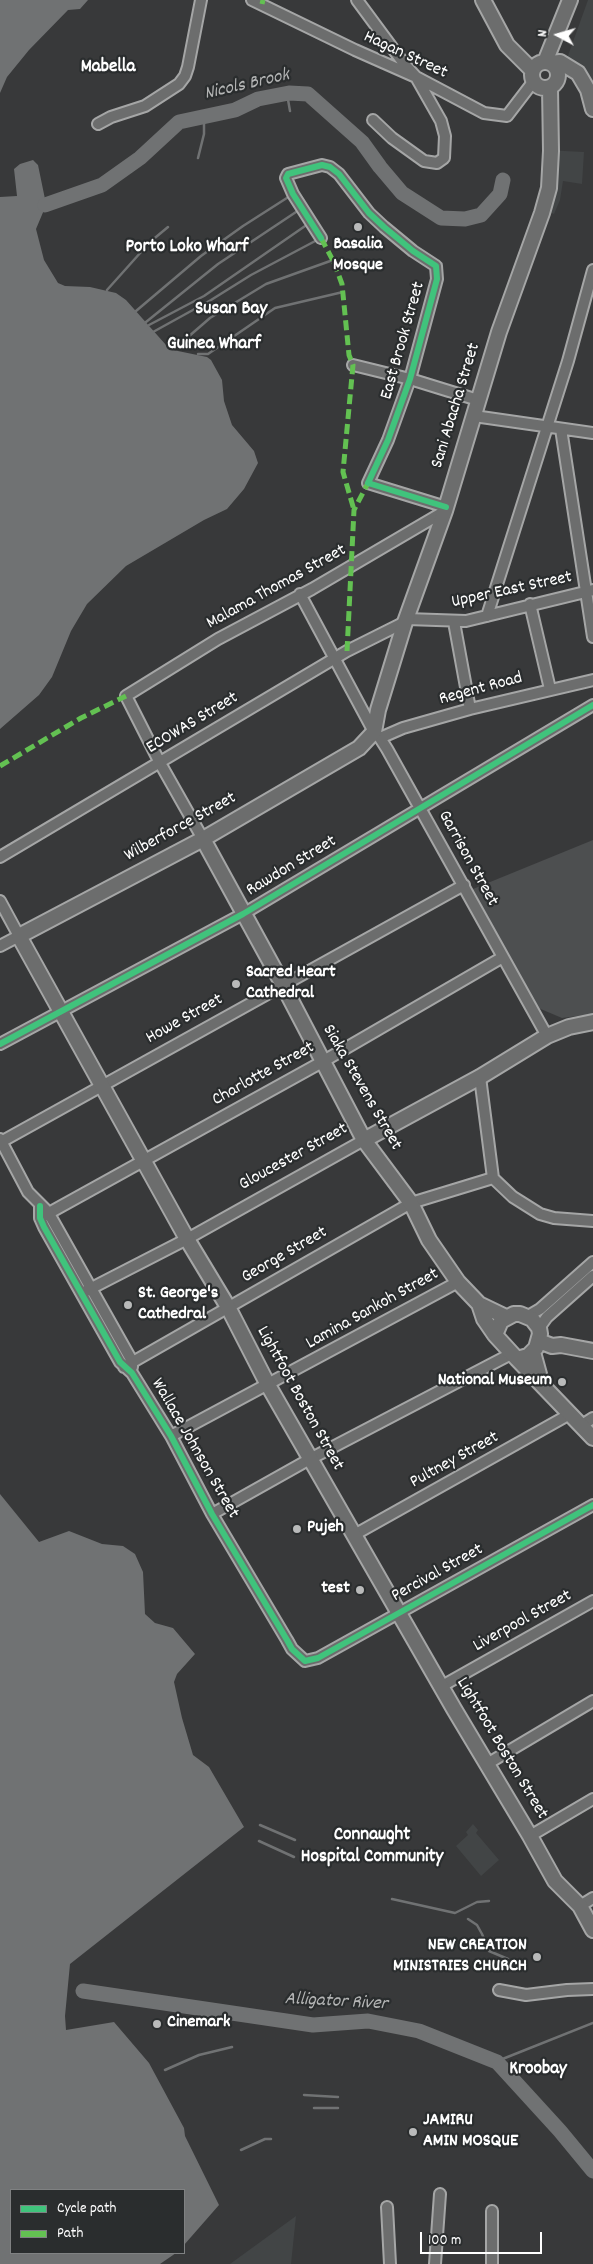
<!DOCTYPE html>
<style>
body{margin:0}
#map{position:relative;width:593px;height:2264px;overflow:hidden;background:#38393a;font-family:Dekko,sans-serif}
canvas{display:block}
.legend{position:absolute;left:10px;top:2189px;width:175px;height:65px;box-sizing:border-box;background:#2a2d2e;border:1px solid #7f8182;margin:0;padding:6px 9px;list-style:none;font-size:15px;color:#fff}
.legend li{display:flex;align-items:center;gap:10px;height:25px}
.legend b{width:25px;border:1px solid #7f8182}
.north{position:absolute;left:533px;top:10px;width:50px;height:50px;-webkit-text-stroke:4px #2a2d2e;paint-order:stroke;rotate:276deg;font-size:14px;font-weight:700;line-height:20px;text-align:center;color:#fff}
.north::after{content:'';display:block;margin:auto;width:18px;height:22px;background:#fff;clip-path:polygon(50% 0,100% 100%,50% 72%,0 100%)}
.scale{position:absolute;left:420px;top:2232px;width:122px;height:22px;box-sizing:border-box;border:2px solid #fff;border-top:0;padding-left:6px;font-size:15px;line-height:18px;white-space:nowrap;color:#fff;-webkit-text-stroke:4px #2a2d2e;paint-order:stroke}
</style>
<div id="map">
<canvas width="593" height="2264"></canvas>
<ul class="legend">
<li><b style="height:6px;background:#40c37c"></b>Cycle path</li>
<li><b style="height:6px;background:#63c152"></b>Path</li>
</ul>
<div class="north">N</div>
<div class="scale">100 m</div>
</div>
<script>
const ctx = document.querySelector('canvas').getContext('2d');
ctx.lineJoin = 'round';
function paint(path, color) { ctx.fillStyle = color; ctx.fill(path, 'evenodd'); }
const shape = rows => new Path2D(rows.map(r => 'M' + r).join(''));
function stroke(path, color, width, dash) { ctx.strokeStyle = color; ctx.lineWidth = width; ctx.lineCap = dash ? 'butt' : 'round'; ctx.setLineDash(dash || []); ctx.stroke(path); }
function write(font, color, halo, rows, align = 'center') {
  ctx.font = font + ' Dekko,sans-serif'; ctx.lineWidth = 4.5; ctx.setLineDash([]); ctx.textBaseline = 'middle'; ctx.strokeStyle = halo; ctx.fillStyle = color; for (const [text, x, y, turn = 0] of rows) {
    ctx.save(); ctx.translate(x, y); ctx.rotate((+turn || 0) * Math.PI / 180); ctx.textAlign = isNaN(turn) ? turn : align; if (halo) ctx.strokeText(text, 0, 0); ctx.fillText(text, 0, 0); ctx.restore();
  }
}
paint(shape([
 [588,0,593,0,593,92,565,64],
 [545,150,584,152,582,184,563,181,560,200,554,214,535,206,540,189],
 [473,1824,478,1830,476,1833,499,1860,481,1876,456,1846,468,1835,466,1832],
 [296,2216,291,2264,230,2264]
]), '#424546');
paint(shape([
 [593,840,593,1014,562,1018,536,1007,473,889]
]), '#4d4f50');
paint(shape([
 [0,0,88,0,80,9,68,10,29,50,7,77,0,93],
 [33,160,38,165,45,199,44,210,36,229,44,260,58,283,65,286,90,287,116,293,126,300,166,345,173,350,207,357,211,360,222,380,224,401,232,425,254,451,258,463,244,489,227,509,204,520,126,566,87,604,71,631,52,677,39,695,0,729,0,197,17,196,14,169,20,164],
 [0,1494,39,1542,69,1531,102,1544,123,1546,135,1554,143,1572,145,1614,155,1623,173,1628,195,1654,177,1674,174,1682,182,1718,193,1755,209,1767,244,1827,70,1964,65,2016,66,2030,114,2022,149,2063,184,2128,185,2136,219,2205,184,2245,184,2190,11,2190,11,2253,176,2253,160,2264,0,2264]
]), '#707273');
stroke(shape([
 [287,94,290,111],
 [198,158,204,134,204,117],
 [107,290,150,242,168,227],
 [136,311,201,256,243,226,290,196],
 [146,322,218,264,299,210],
 [149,325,204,296,308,224],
 [153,332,211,300,251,275,319,239],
 [173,350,210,318,266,284,333,260],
 [198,354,208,354,275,308,343,292],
 [260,1825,295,1840],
 [259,1841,294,1857],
 [392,1899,455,1913,477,1902,489,1901],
 [468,1919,477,1925,482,1934,489,1951,508,1959],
 [472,2052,500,2060,593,2023],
 [165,2070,199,2055,232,2047],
 [304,2095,338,2097],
 [314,2108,338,2108],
 [241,2150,265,2139,271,2139]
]), '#707273', 2.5);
stroke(shape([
 [45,205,102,185,140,158,179,122,235,110,258,99,289,93,308,94,362,142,380,167,402,193,441,218,465,219,481,215,500,194,503,180],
 [83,1991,313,2025,368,2021,419,2031,497,2062,560,2131,593,2171]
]), '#707273', 15);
const minor = shape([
 [252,0,355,50,416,77,484,113,507,116,533,82],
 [357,0,405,65,416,77,441,121,445,136,444,158,437,163,424,161,392,138,373,120],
 [98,124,111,117,145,106,179,84,185,76,188,67,201,0],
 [321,238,293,194,286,178,288,174,322,165,330,167,339,174,369,213,384,227,413,251,436,266,437,279,410,379,388,440,368,483,446,507],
 [353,365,410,379,478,400],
 [474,416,593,433],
 [561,429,593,637],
 [300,594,374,732,380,738,387,749,547,1036],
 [530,604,550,689],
 [487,616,568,361,593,270],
 [407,619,466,621,593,590],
 [454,622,470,709],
 [380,738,403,728,470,709,593,680],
 [203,839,160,763,126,696,218,639,312,589,445,511],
 [0,857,347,651,405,622],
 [0,901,19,936,0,946],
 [0,1044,243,914,593,705],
 [480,1077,493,1178],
 [0,1139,28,1192,48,1212,132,1361,132,1367],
 [1,1142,464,885],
 [493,1178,513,1197,540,1214,554,1218,593,1221],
 [40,1206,40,1218,44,1227,120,1362,132,1373,171,1436,212,1514,287,1640,292,1649,305,1661,318,1658,593,1505],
 [40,1218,322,1062,503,957],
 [82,1293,187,1239,364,1140],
 [528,1316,540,1309,593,1262],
 [539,1328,547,1317,593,1276],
 [124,1367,411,1203,493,1178],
 [582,1425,593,1418],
 [171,1436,458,1282],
 [212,1514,310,1459,511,1354],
 [354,1535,570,1414],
 [442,1686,593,1601],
 [487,1764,593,1701],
 [530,1836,593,1799],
 [580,1906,593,1898],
 [499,1990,526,1995,567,1990,593,1989],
 [387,2207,390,2264],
 [492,2211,492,2264],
 [435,2264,440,2194]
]);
const major = shape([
 [483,0,507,45,532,70],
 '532 75a13 13 0 1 1 26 0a13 13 0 1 1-26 0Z',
 [545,62,570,0],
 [551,63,560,62,578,73,588,90,593,109],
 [550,88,551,151,549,188,542,213,499,332,445,511,405,622,378,710,374,732,359,748,203,839,19,936,187,1239,228,1307,268,1385,454,1709,530,1836,555,1881,580,1906,593,1930],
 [203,839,283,985,364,1140,411,1203,429,1240,458,1282,479,1304,506,1317],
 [364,1140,480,1077,547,1036,569,1027,593,1022],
 [479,1304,484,1319,495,1335],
 [514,1314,520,1314,532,1319,539,1328,540,1334,536,1348,528,1356,517,1359,495,1335,501,1321,514,1314],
 [539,1341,552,1346,561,1345,593,1351],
 [533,1352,542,1385],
 [517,1359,593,1438]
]);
stroke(minor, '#a5a6a6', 14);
stroke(major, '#a5a6a6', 18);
stroke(minor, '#6c6d6d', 10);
stroke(major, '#6c6d6d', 14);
stroke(shape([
 [262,4,263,0],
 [321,238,337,268,333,260,342,284,349,355,353,365,343,472,354,510],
 [347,651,354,510,368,483],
 [0,766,81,718,126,696]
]), '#63c152', 5, [10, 5]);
stroke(shape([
 [321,238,293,194,286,178,288,174,322,165,330,167,339,174,369,213,384,227,413,251,436,266,437,279,410,379,388,440,368,483,446,507],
 [0,1044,243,914,593,705],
 [40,1206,40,1218,44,1227,120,1362,132,1373,171,1436,212,1514,287,1640,292,1649,305,1661,318,1658,593,1505]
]), '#40c37c', 6);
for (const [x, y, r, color] of [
 [358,227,5,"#b9baba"],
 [236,984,5,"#b9baba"],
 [128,1305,5,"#b9baba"],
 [562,1382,5,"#b9baba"],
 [297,1529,5,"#b9baba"],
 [360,1590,5,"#b9baba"],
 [537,1957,5,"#b9baba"],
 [157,2024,5,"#b9baba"],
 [413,2132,5,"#b9baba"]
]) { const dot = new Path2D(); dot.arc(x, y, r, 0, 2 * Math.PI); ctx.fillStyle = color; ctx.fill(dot); stroke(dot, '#2a2d2e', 2); }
write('18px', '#fff', '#2a2d2e', [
 ["Hagan Street",405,56,25],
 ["East Brook Street",404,341,-74],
 ["Sani Abacha Street",457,406,-73],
 ["Malama Thomas Street",277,588,-29],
 ["Upper East Street",512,591,-12],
 ["Regent Road",481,690,-15],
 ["ECOWAS Street",193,724,-31],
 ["Wilberforce Street",181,828,-29],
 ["Garrison Street",467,859,61],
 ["Rawdon Street",292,867,-31],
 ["Howe Street",185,1020,-29],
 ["Charlotte Street",264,1075,-29],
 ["Siaka Stevens Street",361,1088,60],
 ["Gloucester Street",294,1158,-29],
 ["George Street",285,1256,-30],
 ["Lamina Sankoh Street",373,1310,-29],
 ["Lightfoot Boston Street",299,1399,61],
 ["Wallace Johnson Street",194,1449,60],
 ["Pultney Street",455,1461,-29],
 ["Percival Street",438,1574,-29],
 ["Liverpool Street",523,1622,-29],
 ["Lightfoot Boston Street",501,1749,59]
]);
write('bold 18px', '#fff', '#2a2d2e', [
 ["Basalia",358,246,"center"],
 ["Mosque",358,267,"center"],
 ["Sacred Heart",246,974],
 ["Cathedral",246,995],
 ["St. George's",138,1295],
 ["Cathedral",138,1316],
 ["National Museum",552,1382,"right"],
 ["Pujeh",307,1529],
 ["test",350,1590,"right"],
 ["NEW CREATION",527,1947,"right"],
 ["MINISTRIES CHURCH",527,1968,"right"],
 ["Cinemark",167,2024],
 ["JAMIRU",423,2122],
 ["AMIN MOSQUE",423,2143]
], 'left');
write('bold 19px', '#fff', '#2a2d2e', [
 ["Mabella",108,68],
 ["Porto Loko Wharf",187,248],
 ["Susan Bay",231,310],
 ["Guinea Wharf",214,345],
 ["Connaught",372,1836],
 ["Hospital Community",372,1858],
 ["Kroobay",538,2070]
]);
write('italic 19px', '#b4b5b5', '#2a2d2e', [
 ["Nicols Brook",247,86,-13],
 ["Alligator River",336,2003,3]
]);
</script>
